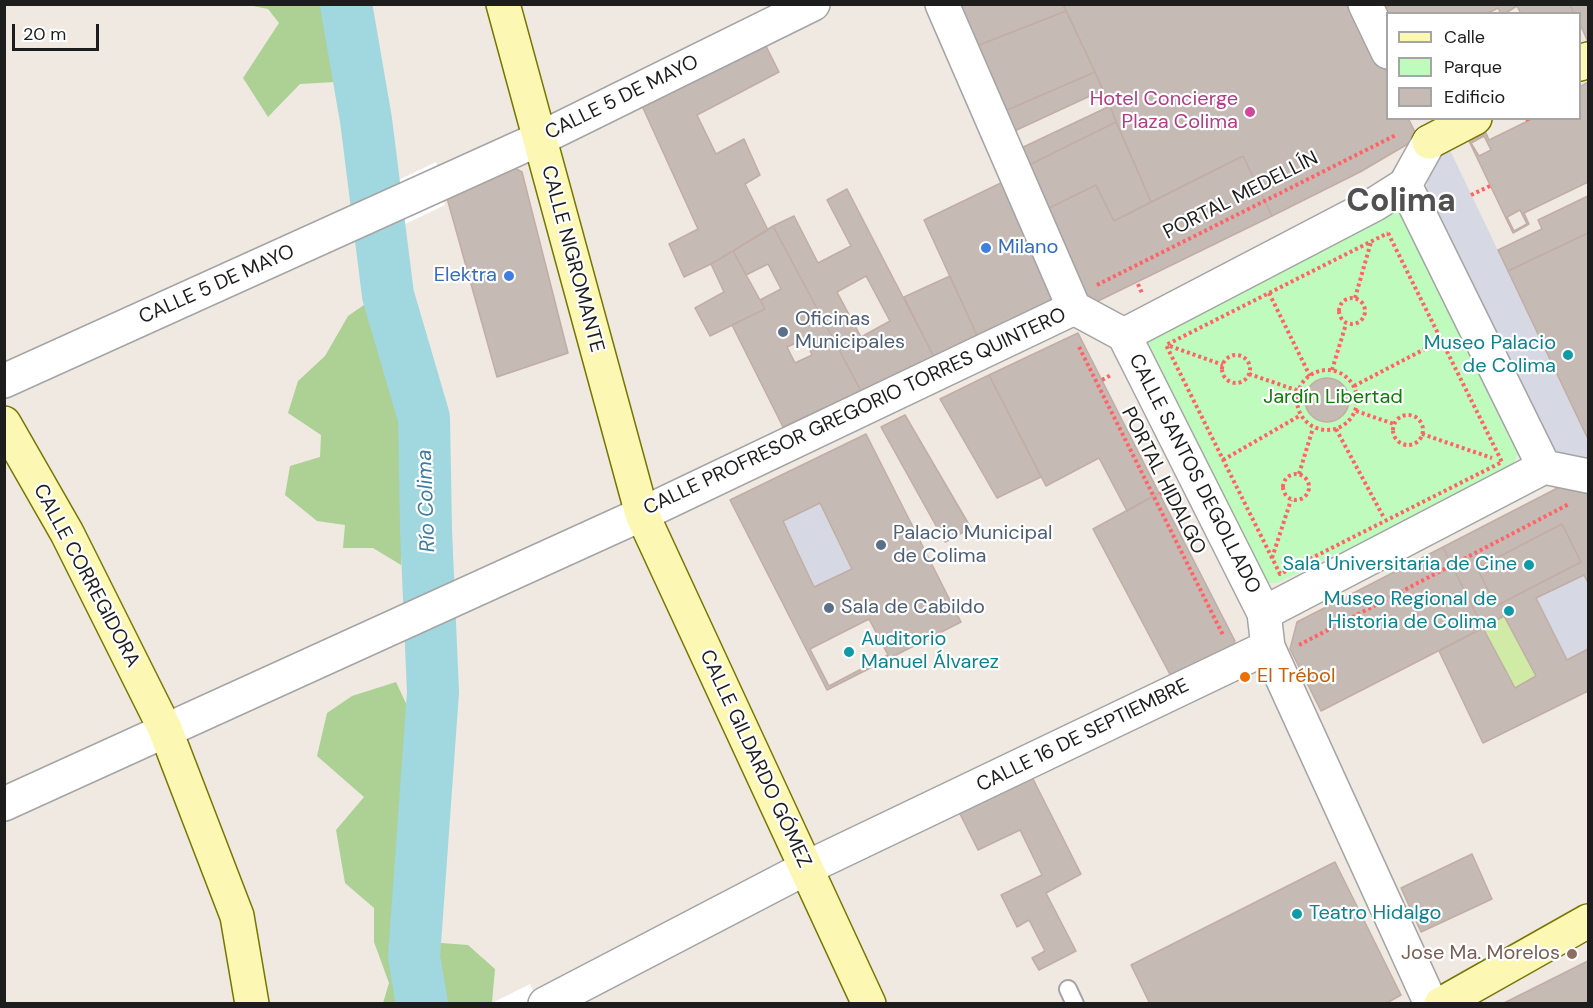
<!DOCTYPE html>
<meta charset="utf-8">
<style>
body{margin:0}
#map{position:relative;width:1593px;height:1008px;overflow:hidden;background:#efe9e2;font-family:"DM Sans",sans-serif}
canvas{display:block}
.frame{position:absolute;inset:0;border:6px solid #1d1d1d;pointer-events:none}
.legend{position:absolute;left:1386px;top:12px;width:195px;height:108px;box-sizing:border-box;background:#fff;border:2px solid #a5a5a5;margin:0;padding:8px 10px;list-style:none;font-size:18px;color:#1d1d1d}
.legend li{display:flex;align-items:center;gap:12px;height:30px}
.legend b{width:30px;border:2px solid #a5a5a5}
.scale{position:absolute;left:12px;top:24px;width:87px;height:27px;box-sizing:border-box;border:3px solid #1d1d1d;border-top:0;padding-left:8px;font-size:18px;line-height:21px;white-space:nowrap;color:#1d1d1d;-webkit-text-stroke:4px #fff;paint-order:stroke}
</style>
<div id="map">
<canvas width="1593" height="1008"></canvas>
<div class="frame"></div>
<ul class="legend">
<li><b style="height:8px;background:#fcf7b3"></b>Calle</li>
<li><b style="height:16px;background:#bffbbd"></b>Parque</li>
<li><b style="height:16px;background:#c6bab5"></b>Edificio</li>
</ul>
<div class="scale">20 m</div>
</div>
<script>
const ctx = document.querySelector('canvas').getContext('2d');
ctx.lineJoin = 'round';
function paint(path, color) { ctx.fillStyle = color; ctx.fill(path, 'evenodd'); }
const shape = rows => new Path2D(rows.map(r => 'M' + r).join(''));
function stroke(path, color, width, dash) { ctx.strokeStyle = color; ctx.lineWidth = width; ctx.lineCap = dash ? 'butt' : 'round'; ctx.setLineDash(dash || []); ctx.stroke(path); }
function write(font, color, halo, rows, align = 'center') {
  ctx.font = font + ' "DM Sans",sans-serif'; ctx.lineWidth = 4.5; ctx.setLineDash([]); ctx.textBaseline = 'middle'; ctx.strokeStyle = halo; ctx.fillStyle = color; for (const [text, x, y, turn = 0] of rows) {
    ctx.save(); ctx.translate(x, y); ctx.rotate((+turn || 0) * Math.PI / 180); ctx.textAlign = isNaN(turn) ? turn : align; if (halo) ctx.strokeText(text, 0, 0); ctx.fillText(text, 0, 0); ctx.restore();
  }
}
paint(shape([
 [1504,616,1536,676,1515,688,1483,628]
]), '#d0eba6');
paint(shape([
 [248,5,330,5,335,82,300,84,268,117,243,78,279,23,268,9],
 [371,300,405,431,401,565,373,548,343,548,345,525,317,521,285,495,290,466,320,457,321,435,288,413,298,381,325,356,348,316],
 [396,682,418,729,436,800,411,865,432,899,428,942,468,945,495,969,492,1002,490,1003,383,1003,389,983,374,942,374,908,345,883,336,830,364,797,317,756,327,713,352,696]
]), '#add095');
paint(shape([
 [1386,212,1397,212,1408,220,1515,443,1518,453,1513,466,1505,473,1277,583,1266,583,1141,350,1145,335]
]), '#bffbbd');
paint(shape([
 [1449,148,1588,439,1588,467,1560,463,1424,194,1436,155],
 [820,503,852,569,814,587,783,521],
 [1584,575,1588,583,1588,649,1567,660,1536,598]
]), '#d6d8e4');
paint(shape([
 [436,162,445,205,361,245,353,202],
 [530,984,538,1003,490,1004]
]), '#fff');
stroke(shape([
 [346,4,366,120,388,295,424,418,426,530,433,692,414,957,422,1004]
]), '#a1d7de', 52);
const building = shape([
 [948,4,1063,4,1066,11,969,49,948,4],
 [1063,4,1354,4,1388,75,1388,118,1408,118,1418,138,1360,172,1272,216,1243,156,1151,202,1095,72,1063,4],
 [1392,4,1570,4,1574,14,1521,14,1517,6,1504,14,1501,14,1498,8,1486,14,1388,14,1382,10,1392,4],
 [1570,4,1588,4,1588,42,1580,24,1580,14,1574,14,1570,4],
 [1066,11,1095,72,998,114,969,49,1066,11],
 [761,36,779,72,697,115,716,154,744,139,760,175,745,184,768,230,711,264,684,277,669,244,698,229,638,97,761,36],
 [1095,72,1103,90,1008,134,998,114,1095,72],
 [1588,82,1588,182,1524,213,1529,224,1513,233,1469,141,1486,133,1489,140,1534,118,1580,118,1580,87,1588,82],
 [1110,106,1116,122,1023,168,1015,151,1110,106],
 [1116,122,1151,202,1114,221,1096,185,1043,211,1023,168,1116,122],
 [1484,136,1491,150,1479,156,1471,143,1484,136],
 [1243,156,1272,216,1096,302,1077,288,1043,211,1096,185,1114,221,1243,156],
 [513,167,522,172,568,353,497,377,447,198,513,167],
 [1005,181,1055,293,1047,310,980,342,924,220,1005,181],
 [847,189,934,357,861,391,773,226,794,216,818,263,851,246,827,200,847,189],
 [866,276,890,321,861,337,837,292,866,276],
 [1588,196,1588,233,1508,271,1498,250,1542,229,1538,220,1588,196],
 [1520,210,1527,224,1514,231,1507,217,1520,210],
 [773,226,861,391,783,427,732,325,765,309,760,300,781,289,768,264,746,275,733,251,773,226],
 [805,339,812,355,795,363,787,347,805,339],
 [1588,233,1588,439,1508,271,1588,233],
 [733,251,765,309,710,336,695,308,724,292,711,264,733,251],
 [950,276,980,342,934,357,904,297,950,276],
 [1078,333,1159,493,1127,511,1099,458,1046,486,989,375,1078,333],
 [989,375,1041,477,997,498,940,399,989,375],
 '1305 400a22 22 0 1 1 44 0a22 22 0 1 1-44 0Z',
 [905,415,971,528,945,542,881,427,905,415],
 [866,434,961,622,827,690,730,500,866,434],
 [820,503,852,569,814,587,783,521,820,503],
 [1575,479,1588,486,1588,583,1584,575,1536,598,1567,660,1588,649,1588,691,1483,743,1439,651,1483,628,1443,547,1575,479],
 [1562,524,1581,562,1496,606,1477,568,1562,524],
 [1504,616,1536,676,1515,688,1483,628,1504,616],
 [1159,493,1235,641,1228,655,1174,682,1093,529,1159,493],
 [1562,524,1581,562,1496,606,1477,568,1562,524],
 [1443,547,1483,628,1321,711,1290,649,1297,622,1443,547],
 [869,619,888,655,829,686,810,649,869,619],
 [1029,771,1081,874,1046,893,1076,951,1039,970,1032,958,1045,951,1029,920,1017,927,1001,895,1042,875,1020,830,978,850,957,808,1029,771],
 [1472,854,1492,899,1421,932,1401,888,1472,854],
 [1335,862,1401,995,1385,1004,1150,1004,1131,965,1335,862],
 [1588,961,1588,1000,1582,1004,1502,1004,1588,961]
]);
paint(building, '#c6bab5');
stroke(building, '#c1ada4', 1.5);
const lane = shape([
 [1068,989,1075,1004]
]);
const street = shape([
 [942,4,1074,308],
 [1365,4,1388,52],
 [1405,185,1544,467],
 [1124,335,1264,613,1268,647,1431,1004],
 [4,381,539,139,813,4],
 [1264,613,1544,467,1588,476],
 [4,804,642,514,1074,308,1124,335,1375,204,1405,185,1429,142],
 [545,1004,806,868,1268,647]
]);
const secondary = shape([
 [503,4,642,514,869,1004],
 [1580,64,1588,59],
 [1429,142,1475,118],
 [4,423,67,533,165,729,237,916,252,1004],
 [1441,1004,1588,921]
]);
stroke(lane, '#a4a4a4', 20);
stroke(street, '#a4a4a4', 36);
stroke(secondary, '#777601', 36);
stroke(shape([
 [1527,118,1528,121],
 [1471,195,1490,186],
 [1388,233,1502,462,1280,574,1166,345,1388,233],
 [1138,284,1142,293],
 [1097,285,1396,135],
 [1269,293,1310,376],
 '1339 311a13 13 0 1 1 26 0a13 13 0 1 1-26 0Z',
 [1355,298,1371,242],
 [1170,346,1223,365],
 [1079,347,1223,635],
 '1222 369a14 14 0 1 1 28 0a14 14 0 1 1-28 0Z',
 '1297 400a30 30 0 1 1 60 0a30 30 0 1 1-60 0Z',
 [1332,370,1346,324],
 [1249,374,1299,391],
 [1102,380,1111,375],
 [1354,386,1442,340],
 [1356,411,1394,424],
 '1393 430a15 15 0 1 1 30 0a15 15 0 1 1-30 0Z',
 [1336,429,1383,516],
 [1422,434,1492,458],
 [1223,460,1301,415],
 '1283 487a13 13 0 1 1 26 0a13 13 0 1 1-26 0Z',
 [1299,474,1313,428],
 [1160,494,1167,490],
 [1272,558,1291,500],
 [1299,645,1569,504]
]), '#ff6365', 4, [3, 3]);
stroke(lane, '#fff', 16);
stroke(street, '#fff', 33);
stroke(secondary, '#fcf7b3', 33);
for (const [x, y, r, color] of [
 [1250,112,6,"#d1479c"],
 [986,248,6,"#3f7fe0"],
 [509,276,6,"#3f7fe0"],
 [783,332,6,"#5c6f8a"],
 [1568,355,6,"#0f9aa8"],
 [881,545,6,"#5c6f8a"],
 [1529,565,6,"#0f9aa8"],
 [829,608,6,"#5c6f8a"],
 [1509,611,6,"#0f9aa8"],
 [849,652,6,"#0f9aa8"],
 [1245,677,6,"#e8710a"],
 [1297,914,6,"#0f9aa8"],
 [1572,954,6,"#8d6e63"]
]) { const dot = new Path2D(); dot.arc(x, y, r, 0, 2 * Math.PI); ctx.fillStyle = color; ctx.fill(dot); stroke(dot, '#fff', 2); }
write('20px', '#1d1d1d', '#fff', [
 ["CALLE 5 DE MAYO",622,98,-26],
 ["PORTAL MEDELLÍN",1241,196,-27],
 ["CALLE NIGROMANTE",572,259,75],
 ["CALLE 5 DE MAYO",217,285,-24],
 ["CALLE PROFRESOR GREGORIO TORRES QUINTERO",855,412,-25],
 ["CALLE SANTOS DEGOLLADO",1194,474,63],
 ["PORTAL HIDALGO",1163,481,63],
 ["CALLE CORREGIDORA",86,576,62],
 ["CALLE 16 DE SEPTIEMBRE",1083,736,-26],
 ["CALLE GILDARDO GÓMEZ",755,759,65]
]);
write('20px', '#b23c85', '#fff', [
 ["Hotel Concierge",1238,100],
 ["Plaza Colima",1238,123]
], 'right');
write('20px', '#366cbe', '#fff', [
 ["Milano",998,248],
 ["Elektra",497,276,"right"]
], 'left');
write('20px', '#4e5e75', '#fff', [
 ["Oficinas",795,320],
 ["Municipales",795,343],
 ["Palacio Municipal",893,534],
 ["de Colima",893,557],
 ["Sala de Cabildo",841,608]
], 'left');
write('20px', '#0d838f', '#fff', [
 ["Museo Palacio",1556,344],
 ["de Colima",1556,367],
 ["Sala Universitaria de Cine",1517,565],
 ["Museo Regional de",1497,600],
 ["Historia de Colima",1497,623],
 ["Auditorio",861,640,"left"],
 ["Manuel Álvarez",861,663,"left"],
 ["Teatro Hidalgo",1309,914,"left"]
], 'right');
write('20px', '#0b7e07', '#fff', [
 ["Jardín Libertad",1333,398]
]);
write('20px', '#c56008', '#fff', [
 ["El Trébol",1257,677]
], 'left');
write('20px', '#785e54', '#fff', [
 ["Jose Ma. Morelos",1560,954]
], 'right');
write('italic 21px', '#417ba0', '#fff', [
 ["Río Colima",427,501,-92]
]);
write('bold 32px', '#505050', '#fff', [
 ["Colima",1401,203]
]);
</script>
